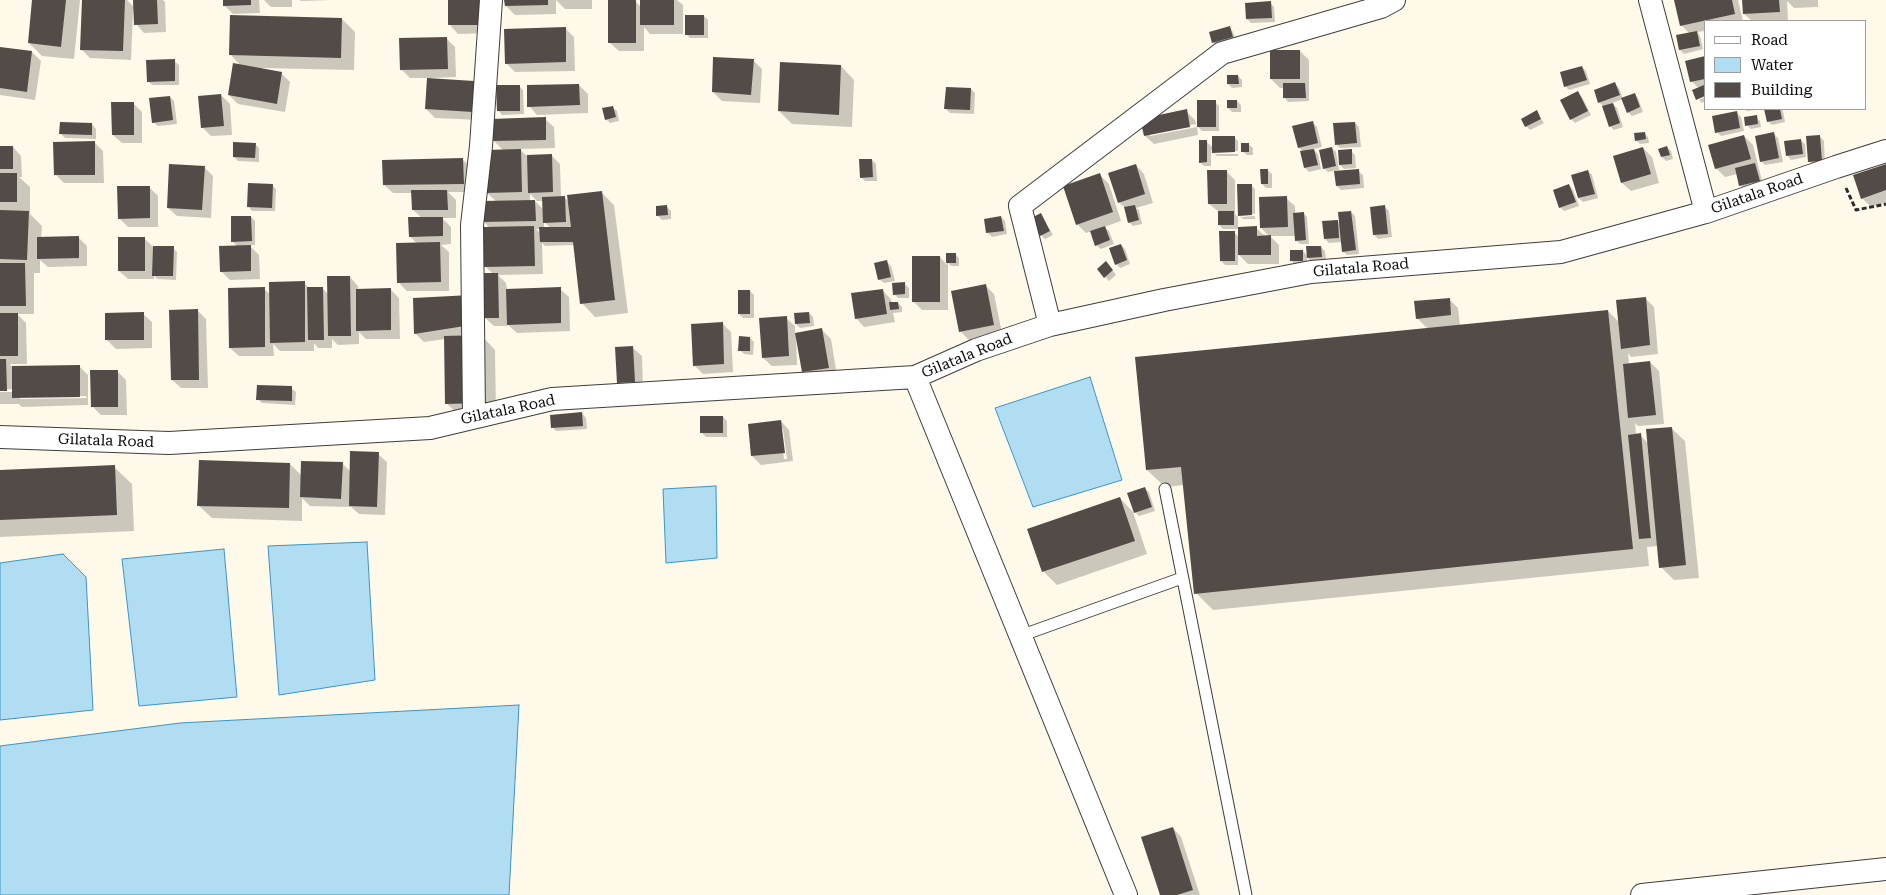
<!DOCTYPE html>
<style>
body{margin:0}
#map{position:relative;width:1886px;height:895px;overflow:hidden;background:#fef9e9;font-family:"Roboto Serif",serif}
canvas{display:block}
.legend{position:absolute;left:1704px;top:20px;width:162px;height:90px;box-sizing:border-box;background:#fff;border:1px solid #9d9d9d;margin:0;padding:6px 9px;list-style:none;font-size:15px;color:#0a0a0a}
.legend li{display:flex;align-items:center;gap:10px;height:25px}
.legend b{width:25px;border:1px solid #9d9d9d}
</style>
<div id="map">
<canvas width="1886" height="895"></canvas>
<ul class="legend">
<li><b style="height:6px;background:#fff"></b>Road</li>
<li><b style="height:14px;background:#b0ddf2"></b>Water</li>
<li><b style="height:14px;background:#524b47"></b>Building</li>
</ul>
</div>
<script>
const ctx = document.querySelector('canvas').getContext('2d');
ctx.lineJoin = 'round';
function paint(path, color) { ctx.fillStyle = color; ctx.fill(path, 'evenodd'); }
const shape = rows => new Path2D(rows.map(r => 'M' + r).join(''));
function stroke(path, color, width, dash) { ctx.strokeStyle = color; ctx.lineWidth = width; ctx.lineCap = dash ? 'butt' : 'round'; ctx.setLineDash(dash || []); ctx.stroke(path); }
function write(font, color, halo, rows, align = 'center') {
  ctx.font = font + ' "Roboto Serif",serif'; ctx.lineWidth = 5; ctx.setLineDash([]); ctx.textBaseline = 'middle'; ctx.strokeStyle = halo; ctx.fillStyle = color; for (const [text, x, y, turn = 0] of rows) {
    ctx.save(); ctx.translate(x, y); ctx.rotate((+turn || 0) * Math.PI / 180); ctx.textAlign = isNaN(turn) ? turn : align; if (halo) ctx.strokeText(text, 0, 0); ctx.fillText(text, 0, 0); ctx.restore();
  }
}
const water = shape([
 [1090,377,1122,480,1033,507,995,408,1090,377],
 [716,486,717,558,666,563,663,489,716,486],
 [367,542,375,680,279,695,268,546,367,542],
 [224,549,237,697,139,706,122,559,224,549],
 [63,554,86,577,93,710,0,720,0,563,63,554],
 [519,705,509,895,0,895,0,746,180,723,519,705]
]);
paint(water, '#b0ddf2');
stroke(water, '#3b95c5', 1);
paint(shape([
 [33,0,80,0,74,59,42,56,29,43],
 [83,0,127,0,135,8,134,0,163,0,165,2,166,32,144,33,136,24,135,10,133,10,131,60,90,58,81,49],
 [224,0,259,0,260,13,233,14,224,5],
 [264,0,292,0,292,7,271,7],
 [300,0,333,0,301,1],
 [449,0,482,0,488,33,458,34,450,25],
 [506,0,592,0,592,9,565,9,556,0,556,14,515,15,506,6],
 [642,0,677,0,683,5,683,34,650,34,644,27,644,51,619,51,610,43,635,1,642,8],
 [1675,0,1738,0,1743,21,1705,21,1705,31,1697,32,1700,36,1703,49,1684,54,1680,50,1689,33,1681,25],
 [1744,0,1818,0,1818,7,1794,8,1787,1,1788,21,1752,21,1744,14],
 [1270,3,1274,7,1275,22,1251,23,1247,19],
 [704,16,708,20,708,38,690,38,686,34],
 [342,19,355,32,354,70,262,68,262,70,281,73,290,82,285,112,238,104,229,95,241,66,230,54],
 [565,28,574,37,575,71,515,72,506,63],
 [1229,28,1233,32,1236,41,1217,47,1213,42],
 [446,38,455,47,456,77,431,78,431,80,474,82,483,91,481,120,435,118,426,109,428,78,410,78,401,69],
 [0,48,32,52,41,61,35,100,0,95],
 [1300,51,1309,60,1309,101,1288,102,1284,97,1284,88,1280,88,1271,79],
 [1705,57,1705,94,1691,81],
 [753,60,762,69,760,103,722,101,713,92],
 [174,61,179,65,179,85,152,85,148,81],
 [841,66,854,80,852,127,792,124,779,111],
 [1582,67,1586,71,1590,84,1569,90,1565,86],
 [1238,76,1242,80,1242,87,1232,88,1228,84],
 [1615,84,1619,88,1623,99,1634,94,1638,98,1643,112,1632,116,1628,112,1623,99,1612,103,1617,108,1623,127,1614,130,1610,126,1603,106,1599,102],
 [579,85,588,94,588,113,537,115,529,106],
 [519,86,523,90,524,114,502,115,498,110],
 [971,89,975,93,974,114,950,113,946,109],
 [1578,93,1582,97,1591,115,1575,123,1571,119],
 [221,95,230,104,232,135,211,136,202,127],
 [170,97,174,101,177,124,158,126,153,122],
 [1705,97,1705,101,1702,103,1699,100],
 [1237,101,1241,105,1241,112,1232,112,1228,108],
 [1215,102,1219,106,1219,131,1202,131,1198,127],
 [133,103,142,112,142,143,122,143,113,135],
 [612,107,617,111,619,121,610,123,606,119],
 [1745,109,1763,109,1747,111],
 [1765,109,1780,109,1783,111,1785,122,1772,125,1768,121],
 [1186,111,1195,120,1196,124,1150,134,1150,136,1197,127,1198,135,1154,144,1145,136],
 [1536,112,1544,123,1530,130,1526,126],
 [1737,113,1741,117,1744,131,1721,136,1717,132],
 [1756,117,1760,121,1761,127,1751,129,1747,125],
 [545,119,554,127,555,148,519,149,527,156,552,156,560,164,561,198,565,198,569,202,601,192,614,205,628,313,595,317,582,303,574,245,545,246,542,243,543,274,498,275,506,283,507,290,560,289,569,297,570,331,517,333,507,324,507,326,494,326,485,318,493,274,485,266,490,228,483,221,497,202,487,193,486,151,503,150,493,140],
 [530,194,537,201,530,201],
 [535,201,544,201,544,210],
 [544,222,551,228,544,229],
 [536,229,541,229,541,234],
 [1313,123,1317,127,1322,147,1313,149,1318,154,1321,169,1309,172,1305,168,1303,152,1299,147],
 [1355,123,1359,127,1361,147,1340,148,1336,144],
 [92,124,96,129,96,139,65,138,61,134],
 [1644,133,1648,137,1649,143,1640,144,1636,140],
 [1774,134,1778,138,1783,162,1765,165,1761,161],
 [1744,136,1753,145,1763,185,1744,189,1740,185,1737,174,1725,177,1716,168],
 [1234,137,1238,141,1238,151,1215,152,1215,154,1238,154,1238,156,1217,156,1211,150,1211,166,1204,166,1200,162,1206,141,1213,148],
 [1820,137,1824,141,1825,165,1813,166,1809,161],
 [1800,140,1805,144,1806,157,1791,160,1787,155],
 [94,142,103,151,104,183,64,183,55,174],
 [255,144,259,148,259,162,238,161,234,157],
 [1248,144,1253,148,1253,155,1247,155,1242,151],
 [0,147,13,147,21,156,22,177,19,177,30,187,30,214,42,226,41,238,78,237,87,246,87,266,48,267,40,260,40,273,34,273,34,314,17,314,26,323,27,364,10,364,13,368,79,366,88,375,88,405,22,407,19,404,0,404,0,392,13,392,13,389,0,390],
 [86,396,87,398,20,399,20,397],
 [1667,147,1671,151,1673,159,1666,161,1662,157],
 [1332,148,1336,152,1339,170,1328,172,1324,168],
 [1643,148,1652,157,1659,183,1631,191,1622,183],
 [1351,151,1355,155,1356,168,1344,169,1340,165],
 [463,160,472,168,472,192,448,192,456,200,456,218,442,218,451,227,451,244,441,245,449,252,449,291,407,291,398,282,417,244,410,236,422,218,413,210,413,193,393,193,384,185],
 [872,160,876,164,877,181,865,181,861,177],
 [1136,165,1144,174,1153,203,1136,208,1139,210,1142,224,1133,226,1129,222,1126,209,1119,202],
 [1886,165,1886,202,1871,207,1862,198],
 [204,167,213,176,211,218,177,216,168,208],
 [1267,170,1272,174,1272,188,1266,188,1262,184],
 [1226,171,1235,180,1235,214,1238,217,1238,228,1256,228,1266,237,1270,237,1261,228,1286,198,1295,206,1295,214,1303,213,1307,217,1309,244,1300,244,1296,240,1296,236,1270,236,1279,245,1279,264,1248,264,1238,254,1238,265,1225,265,1221,261,1234,232,1239,237,1239,229,1223,229,1219,225,1219,212,1209,204],
 [1358,171,1363,175,1364,188,1341,190,1337,186],
 [1588,171,1592,175,1598,198,1583,202,1579,198],
 [1100,175,1109,184,1121,221,1104,227,1109,231,1114,244,1101,249,1096,245,1092,231,1086,233,1077,224],
 [272,185,276,189,275,211,252,211,248,206],
 [1251,185,1255,189,1255,214,1241,214,1241,217,1255,216,1255,219,1243,219,1239,215],
 [1569,185,1573,190,1579,206,1564,211,1560,207],
 [149,187,158,196,158,227,128,227,119,218],
 [667,207,671,211,671,219,662,220,658,216],
 [1385,207,1389,211,1392,237,1378,239,1374,235],
 [1351,212,1355,216,1359,254,1347,255,1343,251,1342,242,1329,243,1325,239,1337,222,1341,225],
 [1041,215,1053,235,1045,239,1041,235],
 [251,217,255,221,255,245,249,245,259,255,260,279,230,280,221,271,238,247,232,241],
 [1001,217,1005,221,1007,234,992,237,988,233],
 [144,238,153,247,173,248,177,252,176,280,157,279,154,275,154,279,128,279,119,271],
 [1121,245,1125,249,1130,264,1120,268,1116,264],
 [1321,247,1325,251,1326,261,1312,262,1307,257,1307,265,1295,265,1291,260,1303,251,1308,256],
 [947,254,955,254,959,258,959,266,951,266,948,263,948,310,922,310,913,301,940,257,947,265],
 [887,262,891,266,895,281,884,283,879,279],
 [1110,267,1116,275,1109,281,1105,277],
 [350,277,358,286,358,290,390,289,399,298,400,339,366,339,359,332,359,344,338,345,332,339,332,348,318,348,314,343,314,351,280,351,273,344,274,356,239,356,230,348,264,289,271,295,304,283,310,289,322,288,329,295],
 [905,284,909,288,909,298,898,298,894,294],
 [985,285,994,294,1002,333,969,340,960,331],
 [882,290,891,299,892,303,898,303,902,307,902,312,893,313,895,322,864,327,856,318],
 [750,291,754,295,754,318,743,318,739,314],
 [1645,298,1654,307,1658,354,1631,357,1628,353,1629,364,1650,362,1659,371,1664,424,1638,426,1635,423,1636,435,1640,435,1648,443,1671,428,1685,441,1699,578,1674,580,1661,567,1659,546,1647,547,1649,566,1213,610,1196,593,1184,485,1165,487,1147,470,1428,329,1417,318,1449,299,1458,308,1460,326,1608,311,1620,323],
 [414,299,482,336,495,350,496,416,460,416,446,403,445,339,424,342,415,333],
 [197,310,206,319,208,388,181,388,172,380],
 [809,313,813,317,814,326,800,328,796,324],
 [143,314,152,322,152,348,116,349,107,340],
 [786,318,795,326,795,334,822,330,831,339,837,376,812,380,803,372,797,338,796,338,797,365,772,366,763,358],
 [722,323,731,332,733,372,703,374,694,365],
 [750,338,754,342,753,355,744,354,740,350],
 [633,348,642,356,643,390,627,391,618,382],
 [117,371,126,380,127,415,101,415,92,406],
 [291,388,296,392,295,405,262,403,258,399],
 [582,413,586,418,587,429,556,431,552,427],
 [723,417,727,421,727,437,706,437,702,433],
 [781,421,789,430,793,461,761,465,752,456],
 [781,429,783,429,787,459,784,459],
 [378,454,387,462,385,515,359,514,351,507,310,506,302,498,302,521,212,518,198,505,290,464,302,476,342,463,351,472],
 [114,467,132,484,134,531,0,537,0,472],
 [1144,488,1149,492,1155,511,1139,516,1135,512],
 [1120,498,1133,512,1147,554,1057,585,1044,572,1029,530],
 [1173,828,1181,837,1200,895,1162,895]
]), '#0003');
paint(shape([
 [32,0,66,0,61,47,28,43],
 [82,0,125,0,123,51,80,50],
 [133,0,157,0,158,24,134,25],
 [223,0,251,0,251,5,223,6],
 [448,0,479,0,480,25,448,25],
 [504,0,548,0,548,5,505,6],
 [608,0,636,0,636,43,608,43],
 [640,0,674,0,674,25,640,25],
 [1674,0,1732,0,1735,14,1680,26],
 [1742,0,1779,0,1780,12,1743,14],
 [1271,1,1272,18,1246,19,1245,3],
 [230,15,342,18,341,58,229,55],
 [685,15,704,15,704,35,685,35],
 [1230,26,1233,37,1212,43,1209,32],
 [566,27,566,62,505,64,504,29],
 [1697,31,1700,46,1679,50,1676,35],
 [447,37,448,69,400,70,399,38],
 [0,47,32,51,27,92,0,88],
 [1270,50,1300,50,1300,79,1270,79],
 [1705,56,1705,79,1690,82,1685,61],
 [713,57,754,59,751,95,712,92],
 [175,59,175,81,147,82,146,60],
 [780,62,841,65,839,115,778,111],
 [233,63,282,72,277,104,228,95],
 [1582,66,1587,80,1564,87,1560,72],
 [1227,75,1238,75,1239,84,1227,84],
 [427,78,474,81,473,112,425,109],
 [1615,82,1620,95,1598,103,1594,90],
 [1283,83,1305,83,1306,98,1283,98],
 [579,84,580,105,527,107,527,85],
 [496,85,520,85,520,111,497,111],
 [1704,85,1705,96,1696,100,1692,90],
 [946,87,971,88,970,110,944,109],
 [1578,91,1588,111,1570,120,1560,100],
 [1635,93,1640,107,1627,113,1621,98],
 [221,94,224,126,201,128,198,96],
 [170,96,173,120,152,123,149,98],
 [1197,100,1216,100,1216,127,1197,127],
 [1227,100,1237,100,1237,108,1227,108],
 [111,102,134,102,134,135,112,135],
 [1613,103,1620,123,1609,127,1602,106],
 [613,106,616,117,605,120,602,108],
 [1187,109,1190,127,1144,136,1140,119],
 [1764,109,1780,109,1782,119,1767,122],
 [1537,110,1541,119,1525,127,1521,119],
 [1737,111,1740,128,1715,133,1712,116],
 [1757,115,1758,124,1745,126,1744,117],
 [546,117,546,140,492,141,491,119],
 [1313,121,1318,143,1298,148,1292,126],
 [60,122,92,123,92,135,59,134],
 [1355,122,1357,143,1335,145,1333,123],
 [1645,132,1646,139,1635,141,1634,133],
 [1774,132,1779,158,1760,162,1755,136],
 [1744,135,1751,159,1715,169,1708,145],
 [1820,135,1822,161,1808,162,1806,136],
 [1212,136,1235,136,1235,152,1212,153],
 [1801,139,1803,154,1786,156,1784,141],
 [1199,140,1207,140,1207,162,1199,163],
 [95,141,95,175,54,175,53,142],
 [233,142,256,143,255,158,233,157],
 [1241,143,1249,143,1249,152,1241,152],
 [0,146,13,146,13,169,0,169],
 [1667,146,1670,155,1661,157,1658,149],
 [1332,147,1336,166,1323,169,1319,150],
 [1643,147,1651,174,1621,183,1613,156],
 [521,149,522,192,486,193,485,150],
 [1314,149,1318,165,1304,168,1300,151],
 [1352,149,1352,164,1339,165,1338,150],
 [552,154,553,192,528,193,527,155],
 [463,158,464,184,383,185,382,160],
 [859,159,872,159,873,177,860,178],
 [1755,163,1760,181,1739,186,1735,168],
 [169,164,205,166,202,210,167,208],
 [1136,164,1145,194,1118,203,1108,173],
 [1886,164,1886,190,1861,199,1853,175],
 [1260,169,1268,169,1268,184,1261,184],
 [1359,169,1360,184,1336,186,1334,171],
 [1207,170,1227,170,1227,204,1208,204],
 [1588,170,1595,194,1578,198,1571,175],
 [0,173,17,173,17,202,0,202],
 [1100,173,1113,212,1076,225,1063,186],
 [248,183,273,184,272,208,247,207],
 [1237,184,1252,184,1252,215,1238,216],
 [1569,184,1576,202,1559,208,1553,190],
 [117,186,150,186,150,218,118,219],
 [411,190,447,190,448,210,412,210],
 [602,191,615,300,580,304,573,242,540,242,539,227,571,227,567,195],
 [565,196,566,222,543,223,542,197],
 [1287,196,1288,227,1260,228,1259,197],
 [535,200,536,221,482,222,482,201],
 [667,205,668,215,656,216,656,206],
 [1135,205,1139,220,1128,223,1124,207],
 [1385,205,1388,234,1373,235,1370,207],
 [0,210,29,211,27,260,0,259],
 [1218,211,1234,211,1234,225,1218,225],
 [1351,211,1356,250,1342,252,1338,212],
 [1304,212,1306,240,1295,241,1293,213],
 [1041,213,1050,231,1040,236,1031,218],
 [231,216,251,216,252,241,231,242],
 [1001,216,1004,231,986,233,984,219],
 [408,217,443,217,443,236,409,237],
 [1338,220,1339,238,1324,239,1322,221],
 [534,226,535,266,483,267,483,227],
 [1105,226,1110,240,1095,246,1090,231],
 [1257,226,1257,236,1271,235,1271,255,1238,255,1238,227],
 [1219,231,1235,231,1235,261,1220,261],
 [79,236,79,258,37,259,37,237],
 [118,237,145,237,145,271,118,271],
 [440,242,441,282,397,283,396,243],
 [1121,244,1127,260,1115,265,1109,248],
 [251,245,251,271,220,272,219,246],
 [153,246,174,246,173,276,152,276],
 [1306,246,1321,246,1322,257,1307,258],
 [1290,250,1303,250,1303,261,1290,261],
 [946,253,956,253,956,263,946,263],
 [912,256,940,256,940,302,912,302],
 [887,260,891,277,878,280,874,263],
 [1106,261,1113,270,1104,278,1097,269],
 [0,263,25,263,26,306,0,306],
 [483,273,498,273,499,318,484,318],
 [327,276,350,276,351,336,328,336],
 [305,281,305,342,270,343,269,282],
 [905,282,905,294,893,295,892,283],
 [986,284,994,325,959,332,951,291],
 [265,287,265,347,229,348,228,288],
 [307,287,323,287,324,340,308,340],
 [561,287,561,323,507,325,506,289],
 [391,288,391,330,356,331,356,289],
 [883,289,887,314,855,319,851,293],
 [738,290,750,290,750,314,738,314],
 [471,295,471,325,414,334,413,298],
 [1646,297,1650,345,1621,349,1616,300],
 [1450,298,1451,315,1416,319,1414,301],
 [889,302,898,302,899,309,890,310],
 [198,309,199,380,171,380,169,310],
 [1608,310,1633,549,1194,594,1181,467,1146,470,1135,357],
 [144,312,144,340,105,340,105,313],
 [809,312,810,323,795,324,794,313],
 [0,313,18,313,18,356,0,356],
 [787,316,789,356,762,358,759,318],
 [723,322,724,364,693,366,691,324],
 [822,328,829,368,802,372,795,333],
 [482,335,483,403,445,404,444,336],
 [739,336,750,337,750,351,738,351],
 [633,346,635,382,617,383,615,347],
 [0,359,6,359,7,391,0,391],
 [1650,361,1656,415,1628,418,1623,364],
 [80,365,80,397,12,398,12,366],
 [90,370,118,370,118,407,91,407],
 [257,385,292,386,292,401,256,400],
 [582,412,583,426,551,428,550,415],
 [700,416,723,416,723,433,700,433],
 [781,420,785,453,751,456,748,424],
 [1672,427,1686,565,1659,568,1646,429],
 [1641,433,1651,538,1639,539,1628,435],
 [350,451,379,452,377,507,349,506],
 [199,460,290,463,289,508,197,506],
 [301,461,343,462,341,499,300,497],
 [115,465,117,515,0,520,0,470],
 [1145,487,1152,507,1134,513,1127,493],
 [1120,497,1135,541,1042,572,1027,529],
 [1173,827,1193,890,1177,895,1160,895,1141,837]
]), '#524b47');
const service = shape([
 [1165,489,1246,895],
 [1020,636,1182,578]
]);
const minor = shape([
 [1650,0,1706,212],
 [1050,325,1020,206,1222,53,1381,7,1394,0],
 [915,377,1126,895],
 [474,417,472,225,481,146,491,0],
 [0,437,169,443,430,428,552,399,915,377,976,350,1050,325,1164,300,1311,272,1561,252,1706,212,1836,167,1886,151],
 [1642,895,1886,869]
]);
stroke(service, '#3d3d3d', 13);
stroke(minor, '#3d3d3d', 24);
stroke(shape([
 [1846,188,1856,210,1886,204]
]), '#2c2c2c', 3, [5, 2.5]);
stroke(service, '#fff', 11);
stroke(minor, '#fff', 22);
write('15px', '#0a0a0a', '#fff', [
 ["Gilatala Road",1757,194,-19],
 ["Gilatala Road",1361,268,-5],
 ["Gilatala Road",967,356,-22],
 ["Gilatala Road",508,410,-12],
 ["Gilatala Road",106,441,2]
]);
</script>
